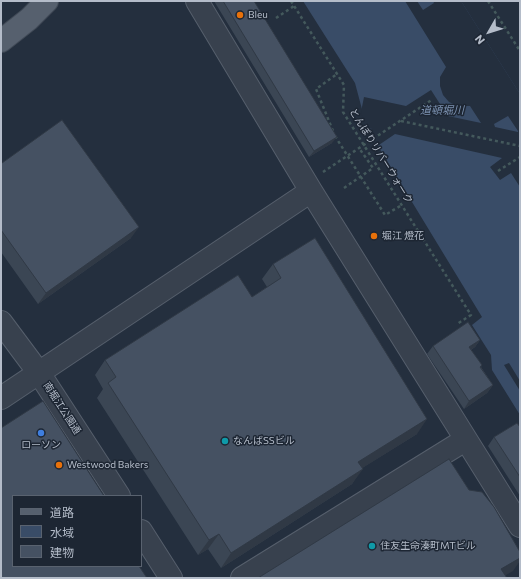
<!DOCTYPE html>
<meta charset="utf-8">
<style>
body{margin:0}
#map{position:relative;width:521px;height:579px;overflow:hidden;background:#242f3e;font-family:Commissioner,"Noto Sans JP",sans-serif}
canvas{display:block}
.frame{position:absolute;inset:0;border:2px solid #b4bcc9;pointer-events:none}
.legend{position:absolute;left:12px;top:495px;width:130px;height:72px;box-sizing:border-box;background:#1d2633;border:1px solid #59626f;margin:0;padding:5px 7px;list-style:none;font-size:12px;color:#b4bcc9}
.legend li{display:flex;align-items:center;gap:8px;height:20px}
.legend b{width:20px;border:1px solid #59626f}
.north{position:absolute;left:469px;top:12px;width:40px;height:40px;-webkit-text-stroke:3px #1d2633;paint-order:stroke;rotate:231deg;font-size:11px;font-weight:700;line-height:16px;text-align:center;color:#b4bcc9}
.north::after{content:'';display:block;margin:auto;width:14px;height:18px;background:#b4bcc9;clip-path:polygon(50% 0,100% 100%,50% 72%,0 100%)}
</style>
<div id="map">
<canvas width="521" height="579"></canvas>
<div class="frame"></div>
<ul class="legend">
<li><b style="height:5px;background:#56606e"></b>道路</li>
<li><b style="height:11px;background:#394c67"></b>水域</li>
<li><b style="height:11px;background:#455162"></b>建物</li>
</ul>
<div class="north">N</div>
</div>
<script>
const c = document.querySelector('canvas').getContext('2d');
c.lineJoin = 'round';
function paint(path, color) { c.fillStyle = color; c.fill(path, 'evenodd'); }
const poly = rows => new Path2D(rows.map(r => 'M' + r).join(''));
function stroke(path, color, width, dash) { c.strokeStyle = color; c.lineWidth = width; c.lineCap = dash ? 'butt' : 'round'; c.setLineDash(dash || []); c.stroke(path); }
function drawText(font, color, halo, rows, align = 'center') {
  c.font = font + ' Commissioner,"Noto Sans JP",sans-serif'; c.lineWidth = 3; c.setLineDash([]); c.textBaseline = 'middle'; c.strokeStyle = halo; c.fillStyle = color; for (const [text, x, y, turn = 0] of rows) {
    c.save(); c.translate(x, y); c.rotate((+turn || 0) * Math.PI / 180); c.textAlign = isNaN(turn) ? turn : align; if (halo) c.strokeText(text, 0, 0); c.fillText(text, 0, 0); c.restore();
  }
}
paint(poly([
 [303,1,461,1,520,94,520,415,492,370,491,355,472,325,482,317,367,128,355,83]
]), '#394c67');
paint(poly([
 [405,1,417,1,423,10,434,3,433,1,461,1,520,94,520,187,511,173,500,180,490,167,502,158,395,134,376,147,367,132,372,129,365,127,361,112,364,97,406,106,431,90,440,104,429,112,481,123,470,106,458,106,449,102,443,95,440,86,440,77,446,67],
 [508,116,518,131,518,132,495,127,494,124],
 [509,363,520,381,520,391,504,365]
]), '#242f3e');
const minor = poly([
 [197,1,311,191,520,526],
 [1,322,39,373,119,496],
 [1,398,311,191],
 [141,531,171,578],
 [242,578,465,440]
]);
const major = poly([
 [1,41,29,19,47,1]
]);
stroke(minor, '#565f6c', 24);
stroke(major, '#414a57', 24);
stroke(poly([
 [291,1,344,85,343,112,471,315,457,324],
 [488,1,520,51],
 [276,18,294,6],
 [401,121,520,146],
 [333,131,316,89,337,74],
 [335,136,385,215,402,205],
 [498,171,520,157]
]), '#44595c', 2.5, [3, 3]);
stroke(minor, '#38414e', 22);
stroke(major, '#56606e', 22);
stroke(poly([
 [323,172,433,99],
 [344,188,373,168,359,148]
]), '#44595c', 2.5, [3, 3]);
paint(poly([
 [214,1,254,1,332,143,309,157],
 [1,161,2,163,131,238,38,304,1,252],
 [273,264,417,434,362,468,352,484,221,568,208,549,198,555,97,398,103,389,95,375,105,360,252,297,267,287,262,279],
 [480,340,475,347,471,350,482,365,481,367,493,385,487,393,464,409,427,354,433,346],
 [520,427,520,496,488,446,494,437]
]), '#3b4654');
paint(poly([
 [337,137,332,143,309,157,314,151],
 [139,227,131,238,38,304,46,293],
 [480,340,475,347,464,354,469,347],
 [493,385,487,393,464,409,469,401],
 [427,419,417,434,348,477,358,462],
 [363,469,352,484,221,568,231,553],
 [219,534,208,549,198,555,209,540],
 [520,558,520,561,513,571,501,578,501,569]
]), '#303945');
const building = poly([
 [223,1,254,1,337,137,314,151,223,1],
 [62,120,139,227,46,293,1,230,1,161,2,163,62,120],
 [315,238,427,419,358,462,363,469,231,553,219,534,209,540,108,383,116,377,105,360,238,275,252,297,281,278,273,264,315,238],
 [468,322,480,340,469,347,482,365,480,367,493,385,469,401,433,346,468,322],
 [43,401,104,496,13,496,13,566,139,566,147,578,1,578,1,428,43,401],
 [517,423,520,427,520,477,494,437,517,423],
 [449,459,469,490,482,492,494,507,520,552,520,558,501,569,507,578,258,578,449,459]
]);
paint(building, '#455162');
stroke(building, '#303945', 1);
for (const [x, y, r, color] of [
 [240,15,4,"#e8710a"],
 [374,236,4,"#e8710a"],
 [41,433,4,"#3f7fe0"],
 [225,441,4,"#0f9aa8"],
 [59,465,4,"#e8710a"],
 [372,546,4,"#0f9aa8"]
]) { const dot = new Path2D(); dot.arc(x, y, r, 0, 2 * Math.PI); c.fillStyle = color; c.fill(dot); stroke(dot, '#1d2633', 1.5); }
drawText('10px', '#b4bcc9', '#1d2633', [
 ["Bleu",248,15],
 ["堀江 燈花",382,236],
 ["なんばSSビル",233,441],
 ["ローソン",41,445,"center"],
 ["Westwood Bakers",67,465],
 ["住友生命湊町MTビル",380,546]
], 'left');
drawText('10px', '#b4bcc9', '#1d2633', [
 ["とんぼりリバーウォーク",381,156,58],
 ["南堀江公園通",62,408,57]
]);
drawText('italic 11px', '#7c92b1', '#1d2633', [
 ["道頓堀川",442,110]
]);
</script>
